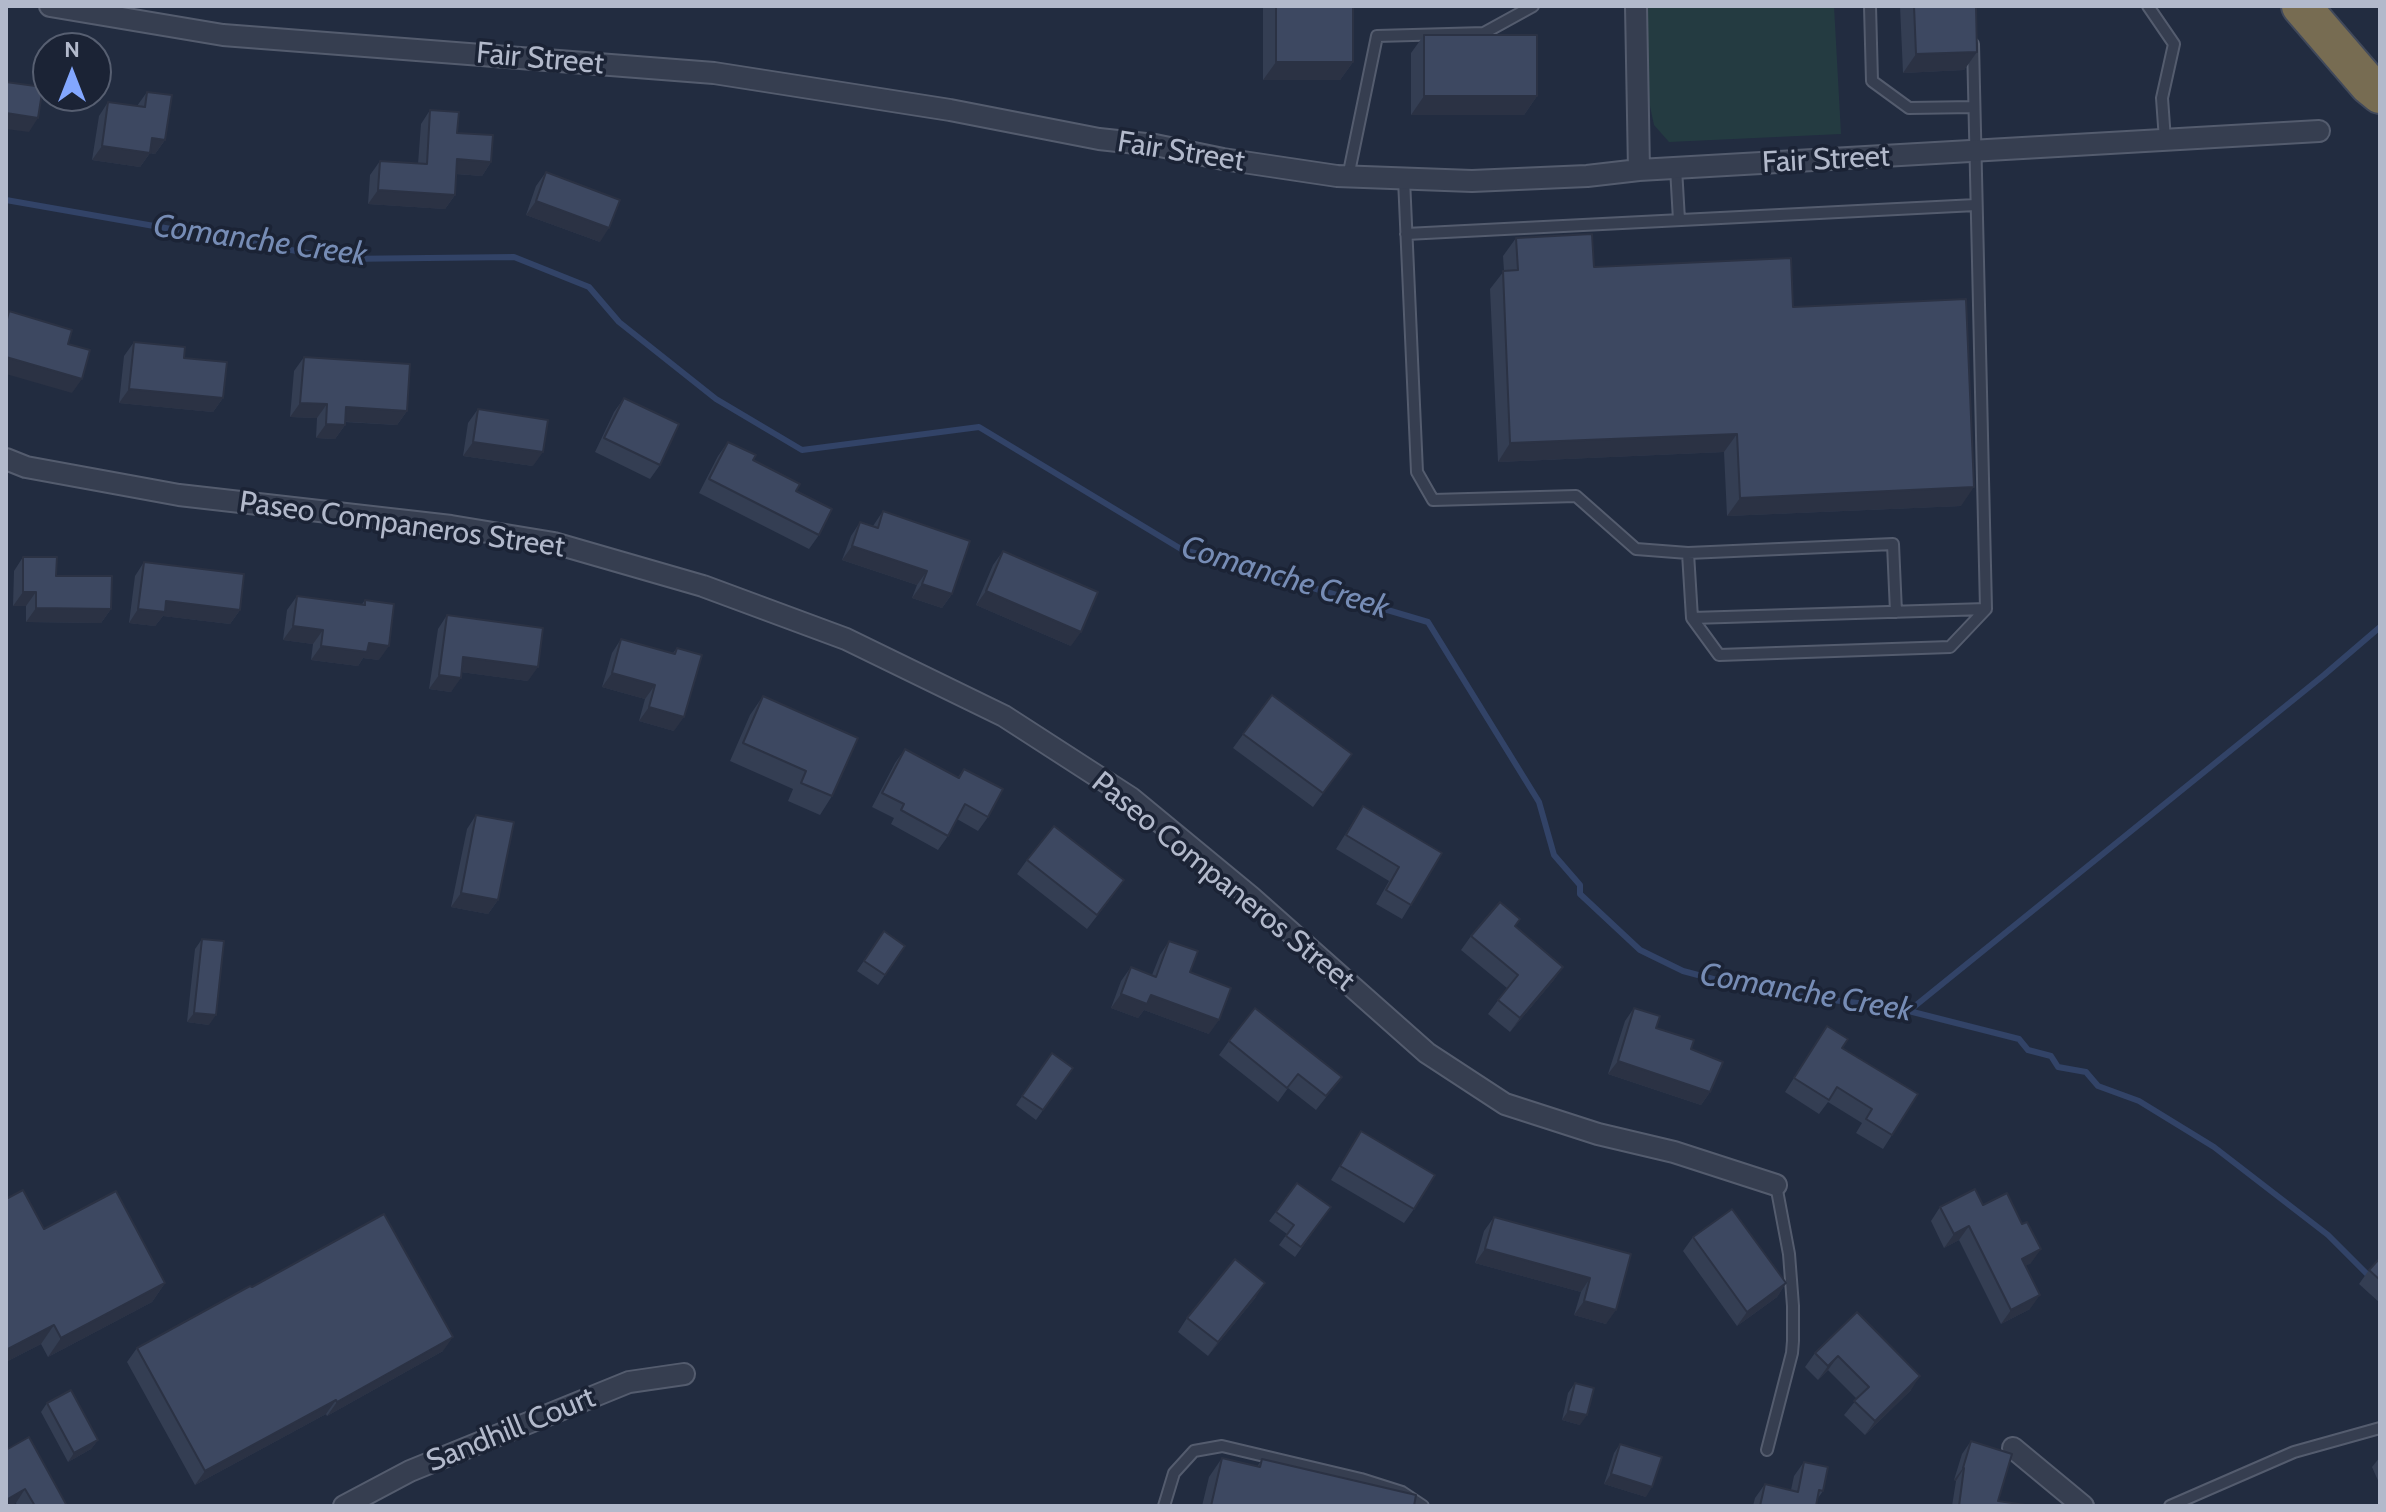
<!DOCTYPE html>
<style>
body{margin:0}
#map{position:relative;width:2386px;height:1512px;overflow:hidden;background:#222c40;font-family:Cabin,sans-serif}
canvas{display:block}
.frame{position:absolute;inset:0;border:8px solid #b2b9cb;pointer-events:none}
.north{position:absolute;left:32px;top:32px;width:80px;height:80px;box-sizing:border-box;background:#1b2335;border:2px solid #575f71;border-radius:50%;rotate:0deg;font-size:22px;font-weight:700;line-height:32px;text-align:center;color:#b2b9cb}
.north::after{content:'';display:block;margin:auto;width:28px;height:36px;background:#83a7ff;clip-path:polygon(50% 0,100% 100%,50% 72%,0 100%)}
</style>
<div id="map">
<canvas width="2386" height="1512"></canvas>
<div class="frame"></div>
<div class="north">N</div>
</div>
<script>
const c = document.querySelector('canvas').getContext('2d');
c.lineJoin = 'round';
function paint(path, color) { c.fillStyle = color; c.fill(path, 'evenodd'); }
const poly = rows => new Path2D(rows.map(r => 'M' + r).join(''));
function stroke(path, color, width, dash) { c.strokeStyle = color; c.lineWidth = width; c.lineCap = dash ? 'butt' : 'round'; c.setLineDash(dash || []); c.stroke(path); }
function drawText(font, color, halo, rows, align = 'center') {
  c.font = font + ' Cabin,sans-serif'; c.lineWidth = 7; c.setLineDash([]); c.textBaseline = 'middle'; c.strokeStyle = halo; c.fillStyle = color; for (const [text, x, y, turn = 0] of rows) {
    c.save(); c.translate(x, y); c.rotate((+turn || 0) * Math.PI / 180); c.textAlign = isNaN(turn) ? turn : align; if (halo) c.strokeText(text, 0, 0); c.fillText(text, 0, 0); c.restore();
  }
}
paint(poly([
 [1644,6,1834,6,1841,134,1669,142,1654,125,1648,97]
]), '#243b41');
stroke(poly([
 [6,200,342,259,514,257,589,287,619,322,716,399,802,450,979,427,1181,549,1428,622,1539,802,1554,855,1580,885,1580,894,1640,950,1683,971,1762,992,1893,1007,2019,1039,2028,1050,2051,1056,2058,1067,2086,1072,2098,1086,2139,1101,2214,1147,2328,1235,2380,1287],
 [1910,1010,2324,675,2380,627]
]), '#324367', 6);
const service = poly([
 [1870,6,1872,81,1909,108,1974,107],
 [2148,6,2174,44,2162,98,2165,140],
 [1676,168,1679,220],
 [1348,177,1377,36,1484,33,1533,6],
 [1404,179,1417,472,1433,500,1576,496,1636,549,1688,553,1692,618,1986,609,1973,44],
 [1406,234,1976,205],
 [1688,553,1893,544,1896,612],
 [1692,618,1719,655,1950,647,1986,609],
 [1767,1450,1792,1353,1793,1341,1793,1306,1789,1254,1776,1185],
 [1164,1506,1174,1473,1194,1451,1222,1446,1361,1479,1402,1492,1423,1506],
 [2170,1506,2294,1452,2380,1428]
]);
const minor = poly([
 [50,6,223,35,714,73,950,110,1099,139,1155,145,1223,159,1337,176,1472,181,1587,176,1639,170,2319,131],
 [1636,6,1639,170],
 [6,459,26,467,179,495,451,526,554,543,703,586,846,639,1004,716,1131,798,1251,897,1427,1053,1505,1104,1598,1134,1674,1152,1776,1185],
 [2013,1448,2083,1506],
 [344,1506,410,1471,629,1382,684,1374]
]);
const motorway = poly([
 [2301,6,2369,85,2380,94]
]);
stroke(service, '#545c6e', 14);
stroke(minor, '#545c6e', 24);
stroke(motorway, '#41495b', 42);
stroke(service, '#363e50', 10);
stroke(minor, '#363e50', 20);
stroke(motorway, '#776c52', 38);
paint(poly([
 [1263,6,1353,6,1353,62,1340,80,1263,80],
 [1900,6,1976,6,1977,52,1964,70,1903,73],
 [1424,35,1537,96,1524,115,1411,115,1411,53],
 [147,92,165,140,155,154,150,153,140,167,92,160,99,116,108,102,137,106],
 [430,110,491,162,482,176,456,174,455,195,445,209,368,204,370,175,380,161,418,164,421,124],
 [546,172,600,242,526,215,536,186],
 [1516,238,1594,267,1793,307,1961,506,1727,516,1724,452,1498,462,1490,289,1504,271,1503,256],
 [134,342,184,358,223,398,213,412,119,403,124,356],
 [304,357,407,411,397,425,345,422,345,425,335,439,316,438,317,418,290,417,294,371],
 [624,398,660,465,650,479,595,452,614,412],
 [478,409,533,466,463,456,468,423],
 [728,442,796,491,819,535,809,549,699,493,718,456],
 [883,511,952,594,942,608,912,598,917,585,842,560,851,536,860,522,873,526],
 [1003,551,1071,646,976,605,993,565],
 [23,557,111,609,101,623,26,622,26,606,13,606,14,571],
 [144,562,240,610,230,624,163,616,155,626,129,623,135,576],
 [297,596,362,604,365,600,379,660,363,658,358,666,311,660,313,644,283,640,287,610],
 [447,615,528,681,461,672,451,692,429,689,438,629],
 [621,639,673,653,677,648,674,731,639,721,645,699,602,687,612,653],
 [1272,695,1352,754,1313,807,1233,748],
 [763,696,832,796,820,815,788,801,793,789,730,761,750,715],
 [905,749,958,777,964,769,988,817,978,831,957,819,948,836,938,850,891,824,894,818,872,807,895,763],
 [1363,806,1442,853,1402,919,1376,904,1389,881,1336,849],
 [476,815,498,900,488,914,451,907,467,829],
 [1027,860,1114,894,1087,929,1017,874],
 [1520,919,1515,927,1563,967,1553,981,1510,1032,1488,1014,1507,988,1461,950,1471,936],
 [884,931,905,946,878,985,857,971],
 [202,939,209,1025,187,1022,195,949],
 [1169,941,1190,972,1209,1034,1144,1010,1138,1018,1111,1008,1121,981,1131,967,1152,975,1160,955],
 [1634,1008,1656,1028,1691,1049,1710,1092,1701,1105,1608,1074,1625,1021],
 [1827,1026,1842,1048,1892,1135,1883,1149,1856,1133,1862,1123,1828,1102,1819,1114,1785,1092],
 [1229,1041,1342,1077,1316,1110,1288,1088,1278,1102,1219,1055],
 [1052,1053,1073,1068,1036,1120,1016,1105],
 [1361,1131,1414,1209,1404,1223,1331,1180],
 [1297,1183,1331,1207,1295,1257,1279,1245,1287,1234,1269,1221],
 [6,1199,44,1229,165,1283,152,1302,48,1357,41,1344,6,1362],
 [1983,1205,2031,1263,2025,1266,2030,1309,2001,1324,1959,1240,1944,1248,1931,1221,1940,1207],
 [1494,1217,1631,1254,1606,1324,1574,1315,1581,1292,1475,1263,1484,1231],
 [1693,1237,1786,1283,1777,1297,1737,1326,1683,1251],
 [2380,1258,2380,1303,2359,1284,2369,1270],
 [252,1287,443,1351,327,1416,326,1414,195,1485,127,1362,137,1348],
 [1256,1297,1208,1356,1178,1332,1187,1318],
 [1857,1312,1911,1390,1865,1435,1844,1415,1857,1399,1828,1370,1818,1380,1805,1367,1815,1353],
 [1575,1383,1580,1425,1562,1420,1568,1393],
 [47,1403,98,1440,91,1449,68,1462,41,1412],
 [1971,1441,1998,1501,2033,1506,1952,1506,1956,1481,1954,1480,1962,1454],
 [1620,1444,1646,1497,1604,1484,1614,1453],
 [6,1450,67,1506,17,1506,16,1503],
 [2380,1457,2380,1485,2372,1467],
 [1222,1458,1257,1467,1262,1459,1414,1506,1202,1506,1209,1477],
 [1804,1462,1823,1491,1818,1498,1816,1506,1753,1506,1755,1498,1765,1484,1791,1490,1794,1476]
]), '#343e53');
paint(poly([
 [1977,52,1964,70,1903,73,1916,54],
 [1276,62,1353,62,1340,80,1263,80],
 [1424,96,1537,96,1524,115,1411,115],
 [6,113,38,118,29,132,6,129],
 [152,138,165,140,155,154,150,153,140,167,92,160,102,146],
 [457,159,491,162,482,176,447,173],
 [378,190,455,195,445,209,368,204],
 [536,201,609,228,600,242,526,215],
 [6,357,82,379,72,393,6,374],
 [129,389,223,398,213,412,119,403],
 [300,403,327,404,317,418,290,417],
 [346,407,407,411,397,425,336,421],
 [326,424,345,425,335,439,316,438],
 [1737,434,1724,452,1498,462,1510,443],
 [473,442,543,452,533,466,463,456],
 [1974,487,1961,506,1727,516,1740,498],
 [852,546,927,571,917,585,842,560],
 [922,584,952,594,942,608,912,598],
 [986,591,1081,632,1071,646,976,605],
 [23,592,36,592,26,606,13,606],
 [166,601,240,610,230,624,163,616,155,626,129,623,138,609],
 [36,608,111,609,101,623,26,622],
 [293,626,323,630,313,644,283,640],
 [369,643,389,646,379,660,363,658,358,666,311,660,321,646],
 [463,657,538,667,528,681,453,671],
 [612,673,655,685,645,699,602,687],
 [439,675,461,678,451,692,429,689],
 [649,707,684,717,674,731,639,721],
 [461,893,498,900,488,914,451,907],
 [1563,967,1553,981,1510,1032,1520,1018],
 [1121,994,1151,995,1219,1020,1209,1034,1144,1010,1138,1018,1111,1008],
 [194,1013,216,1015,209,1025,187,1022],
 [1618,1061,1710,1092,1701,1105,1608,1074],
 [1969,1226,1959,1240,1944,1248,1954,1234],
 [1485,1249,1590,1278,1581,1292,1475,1263],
 [2041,1249,2031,1263,2012,1273,2022,1259],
 [165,1283,152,1302,48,1357,61,1338],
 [1265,1283,1256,1297,1208,1356,1218,1342],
 [1786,1283,1777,1297,1737,1326,1747,1312],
 [2040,1295,2030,1309,2001,1324,2011,1310],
 [1584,1301,1616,1310,1606,1324,1574,1315],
 [54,1325,41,1344,6,1362,6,1350],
 [453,1337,443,1351,327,1416,337,1402],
 [1838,1356,1828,1370,1818,1380,1828,1366],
 [1920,1376,1911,1390,1865,1435,1875,1421],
 [336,1400,326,1414,195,1485,205,1471],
 [1568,1411,1587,1415,1580,1425,1562,1420],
 [98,1440,91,1449,68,1462,74,1453],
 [1963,1468,1964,1468,1956,1481,1954,1480],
 [1611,1474,1652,1487,1646,1497,1604,1484],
 [25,1489,16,1503,10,1506,6,1506,6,1500]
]), '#2b3244');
const building = poly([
 [1276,6,1353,6,1353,62,1276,62,1276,6],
 [1914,6,1976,6,1977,52,1916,54,1914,6],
 [1424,35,1537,35,1537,96,1424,96,1424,35],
 [6,82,43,87,38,118,6,113,6,82],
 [147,92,172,95,165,140,152,138,150,153,102,146,108,102,145,107,147,92],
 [430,110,459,112,457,133,493,135,491,162,457,159,455,195,378,190,380,161,427,164,430,110],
 [546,172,620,200,609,228,536,201,546,172],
 [1592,234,1594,267,1791,258,1793,307,1966,299,1974,487,1740,498,1737,434,1510,443,1503,271,1518,270,1516,238,1592,234],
 [9,311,72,330,68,344,90,350,82,379,6,357,6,323,9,311],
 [134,342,185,347,184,358,227,362,223,398,129,389,134,342],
 [304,357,410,364,407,411,346,407,345,425,326,424,327,404,300,403,304,357],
 [624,398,679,424,660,465,604,438,624,398],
 [478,409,548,420,543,452,473,442,478,409],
 [728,442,756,455,753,460,800,484,796,491,832,509,819,535,709,479,728,442],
 [883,511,970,541,952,594,922,584,927,571,852,546,860,522,878,528,883,511],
 [1003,551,1098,592,1081,632,986,591,1003,551],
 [23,557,57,557,56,576,112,576,111,609,36,608,36,592,23,592,23,557],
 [144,562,244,574,240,610,166,601,165,612,138,609,144,562],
 [297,596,365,605,365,600,394,604,389,646,369,643,367,652,321,646,323,630,293,626,297,596],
 [447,615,543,628,538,667,463,657,461,678,439,675,447,615],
 [621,639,675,654,677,648,702,655,684,717,649,707,655,685,612,673,621,639],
 [1272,695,1352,754,1323,793,1243,734,1272,695],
 [763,696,858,738,832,796,801,783,806,771,743,743,763,696],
 [905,749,959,778,964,769,1003,789,988,817,965,804,948,836,901,810,904,804,882,793,905,749],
 [1363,806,1442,853,1411,905,1386,890,1399,867,1346,835,1363,806],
 [476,815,514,822,498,900,461,893,476,815],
 [1054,826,1124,880,1097,915,1027,860,1054,826],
 [1500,902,1520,919,1515,926,1563,967,1520,1018,1498,1000,1518,975,1471,936,1500,902],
 [884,931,905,946,885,975,864,961,884,931],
 [202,939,224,941,216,1015,194,1013,202,939],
 [1169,941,1198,951,1190,972,1231,988,1219,1020,1151,995,1147,1004,1121,994,1131,967,1156,977,1169,941],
 [1255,1008,1342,1077,1326,1096,1298,1074,1287,1088,1229,1041,1255,1008],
 [1634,1008,1660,1016,1656,1028,1694,1040,1691,1049,1723,1062,1710,1092,1618,1061,1634,1008],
 [1827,1026,1848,1039,1842,1048,1918,1094,1892,1135,1866,1119,1872,1109,1837,1087,1829,1100,1794,1078,1827,1026],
 [1052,1053,1073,1068,1043,1110,1022,1096,1052,1053],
 [1361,1131,1435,1175,1414,1209,1340,1166,1361,1131],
 [1297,1183,1331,1207,1301,1247,1286,1236,1294,1225,1276,1212,1297,1183],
 [1975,1189,1983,1205,2007,1193,2022,1224,2027,1222,2041,1249,2022,1259,2040,1295,2011,1310,1969,1226,1954,1234,1940,1207,1975,1189],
 [23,1190,44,1229,116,1191,165,1283,61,1338,54,1325,6,1350,6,1199,23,1190],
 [1732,1209,1786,1283,1747,1312,1693,1237,1732,1209],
 [384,1214,453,1337,337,1402,336,1400,205,1471,137,1348,250,1286,252,1287,384,1214],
 [1494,1217,1631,1254,1616,1310,1584,1301,1590,1278,1485,1249,1494,1217],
 [2380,1258,2380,1280,2369,1270,2380,1258],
 [1235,1259,1265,1283,1218,1342,1187,1318,1235,1259],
 [1857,1312,1920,1376,1875,1421,1854,1401,1869,1387,1838,1356,1828,1366,1815,1353,1857,1312],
 [1575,1383,1594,1388,1587,1415,1568,1411,1575,1383],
 [71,1390,98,1440,74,1453,47,1403,71,1390],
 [29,1437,67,1506,35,1506,25,1489,6,1500,6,1450,29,1437],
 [1971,1441,2012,1454,1998,1501,2033,1506,1959,1506,1964,1468,1963,1468,1971,1441],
 [1620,1444,1662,1457,1652,1487,1611,1474,1620,1444],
 [1222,1458,1260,1467,1262,1459,1416,1495,1414,1506,1211,1506,1222,1458],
 [1804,1462,1828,1467,1823,1491,1819,1490,1816,1506,1760,1506,1765,1484,1798,1492,1804,1462]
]);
paint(building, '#3d4861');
stroke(building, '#2b3244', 2);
drawText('30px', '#b2b9cb', '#1b2335', [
 ["Fair Street",540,59,5],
 ["Fair Street",1181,152,9],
 ["Fair Street",1826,160,-3],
 ["Paseo Companeros Street",402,525,8],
 ["Paseo Companeros Street",1223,882,39],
 ["Sandhill Court",511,1430,-22]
]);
drawText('italic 32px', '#768cb5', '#1b2335', [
 ["Comanche Creek",260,241,8],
 ["Comanche Creek",1285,578,17],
 ["Comanche Creek",1806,993,10]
]);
</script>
